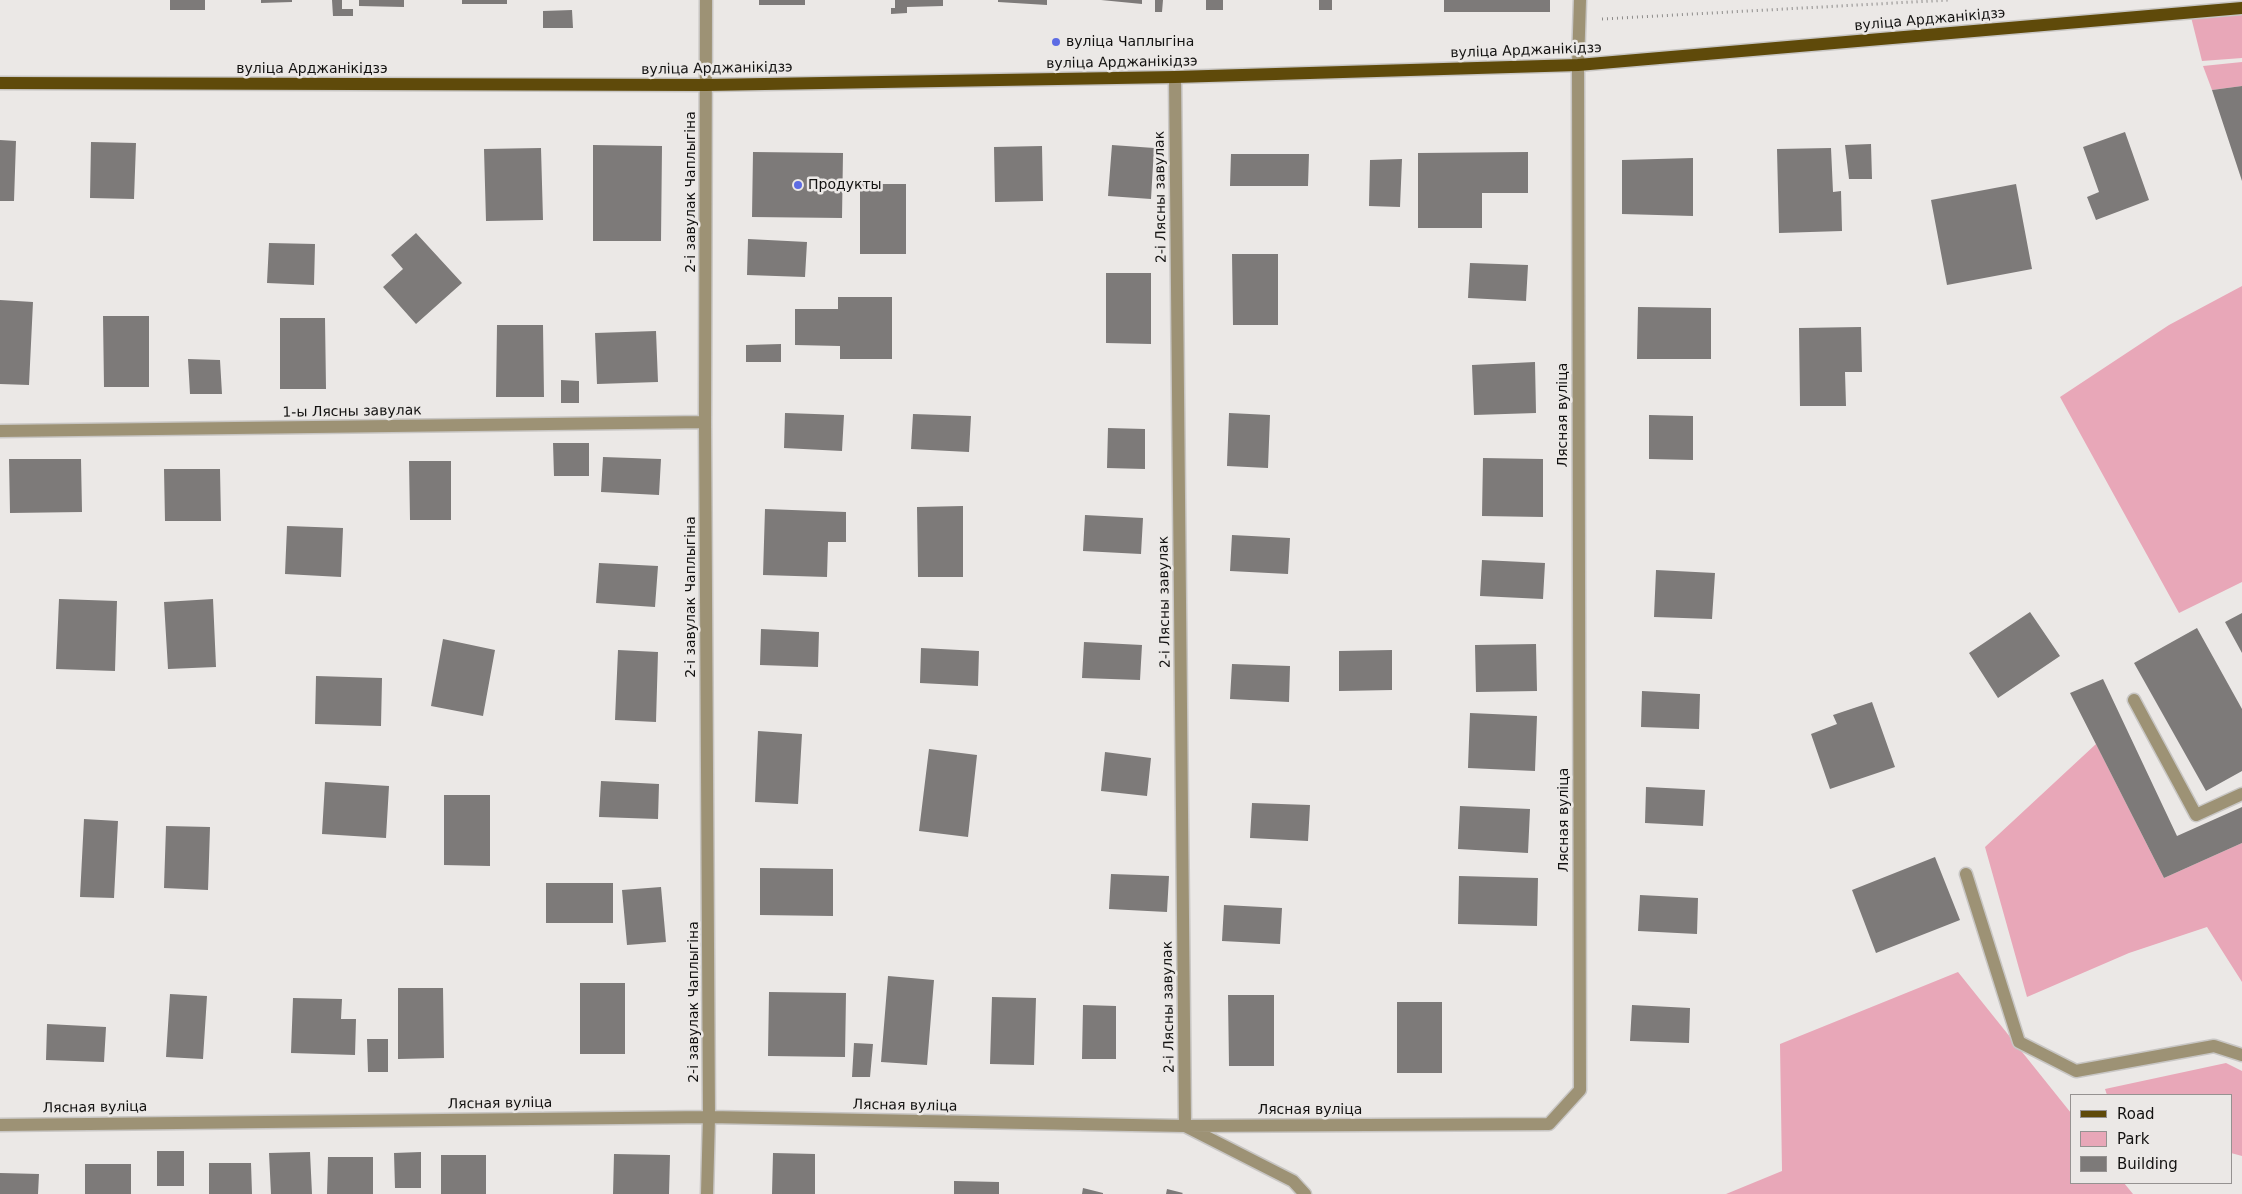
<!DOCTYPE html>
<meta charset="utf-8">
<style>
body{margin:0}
#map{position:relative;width:2242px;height:1194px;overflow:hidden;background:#ebe8e6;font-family:"DejaVu Sans",sans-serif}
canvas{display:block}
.legend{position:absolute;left:2070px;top:1094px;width:162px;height:90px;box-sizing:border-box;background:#ebe8e6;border:1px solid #959291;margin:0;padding:6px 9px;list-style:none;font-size:15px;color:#131211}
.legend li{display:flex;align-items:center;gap:10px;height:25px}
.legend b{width:25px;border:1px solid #959291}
</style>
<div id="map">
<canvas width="2242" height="1194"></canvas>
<ul class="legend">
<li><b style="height:6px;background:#5f4a0a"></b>Road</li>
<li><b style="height:14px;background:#e8a7b8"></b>Park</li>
<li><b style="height:14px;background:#7d7a79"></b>Building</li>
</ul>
</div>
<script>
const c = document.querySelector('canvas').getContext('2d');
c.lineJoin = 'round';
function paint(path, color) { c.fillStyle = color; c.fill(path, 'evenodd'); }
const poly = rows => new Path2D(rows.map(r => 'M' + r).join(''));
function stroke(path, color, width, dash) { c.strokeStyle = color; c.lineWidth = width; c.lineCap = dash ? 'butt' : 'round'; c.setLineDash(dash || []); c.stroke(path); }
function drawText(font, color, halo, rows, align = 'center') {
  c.font = font + ' "DejaVu Sans",sans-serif'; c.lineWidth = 5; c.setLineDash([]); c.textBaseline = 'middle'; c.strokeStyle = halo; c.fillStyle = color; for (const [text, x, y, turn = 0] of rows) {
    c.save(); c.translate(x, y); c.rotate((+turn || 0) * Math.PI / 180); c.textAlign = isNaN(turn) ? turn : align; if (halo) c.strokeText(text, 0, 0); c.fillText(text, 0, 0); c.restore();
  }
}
paint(poly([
 [2242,8,2242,58,2202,61,2190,13],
 [2242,62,2242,86,2212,90,2203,66],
 [2242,286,2242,582,2179,613,2060,397,2169,325],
 [2096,744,2164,878,2242,843,2242,982,2207,927,2129,953,2027,997,1985,847],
 [1958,972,2071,1113,2071,1183,2124,1183,2133,1194,1726,1194,1782,1171,1780,1044],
 [2226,1063,2242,1071,2242,1156,2231,1153,2231,1095,2107,1095,2105,1089]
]), '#e8a7b8');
paint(poly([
 [170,0,205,0,205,10,170,10],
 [261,0,292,0,292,2,261,3],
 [332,0,342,0,342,9,353,9,353,16,333,16],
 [359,0,404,0,404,7,359,6],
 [462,0,507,0,507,4,462,4],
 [759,0,805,0,805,5,759,5],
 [895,0,943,0,943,6,907,7,907,13,891,14,891,8,895,8],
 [998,0,1047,0,1047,5,998,2],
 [1101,0,1142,0,1142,4],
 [1155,0,1163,0,1162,12,1155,12],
 [1206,0,1223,0,1223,10,1206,10],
 [1319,0,1332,0,1332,10,1319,10],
 [1444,0,1550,0,1550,12,1444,12],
 [572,10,573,28,543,28,543,11],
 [2242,86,2242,181,2212,90],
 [2125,132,2149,200,2096,220,2087,197,2099,192,2083,147],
 [0,140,16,141,14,201,0,201],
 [91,142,136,143,134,199,90,198],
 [1871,144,1872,179,1849,179,1845,145],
 [593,145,662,146,661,241,593,241],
 [1112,145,1154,148,1151,199,1108,196],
 [1042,146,1043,201,995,202,994,147],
 [541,148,543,220,486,221,484,149],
 [1831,148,1833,192,1841,191,1842,231,1779,233,1777,149],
 [753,152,843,153,842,218,752,217],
 [1528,152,1528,193,1482,193,1482,228,1418,228,1418,153],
 [1231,154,1309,154,1308,186,1230,186],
 [1693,158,1693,216,1622,214,1622,160],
 [1402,159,1400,207,1369,206,1370,160],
 [860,184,906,184,906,254,860,254],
 [2016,184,2032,269,1947,285,1931,200],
 [416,233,462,283,416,324,383,287,403,269,391,255],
 [748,239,807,242,805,277,747,275],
 [269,243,315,244,314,285,267,283],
 [1232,254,1278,254,1278,325,1233,325],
 [1470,263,1528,265,1526,301,1468,298],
 [1106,273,1151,273,1151,344,1106,343],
 [838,297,892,297,892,359,840,359,840,346,795,345,795,309,838,309],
 [0,300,33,302,29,385,0,384],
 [1638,307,1711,308,1711,359,1637,359],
 [103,316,149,316,149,387,104,387],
 [280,318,325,318,326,389,280,389],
 [497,325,543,325,544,397,496,397],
 [1861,327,1862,372,1845,372,1846,406,1800,406,1799,328],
 [656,331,658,382,597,384,595,333],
 [781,344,781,362,746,362,746,345],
 [188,359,220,360,222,394,190,394],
 [1535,362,1536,413,1474,415,1472,365],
 [561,380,579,381,579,403,561,403],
 [785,413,844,415,842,451,784,448],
 [1229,413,1270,415,1268,468,1227,466],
 [913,414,971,416,969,452,911,449],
 [1649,415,1693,416,1693,460,1649,459],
 [1108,428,1145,429,1145,469,1107,468],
 [553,443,589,443,589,476,554,476],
 [603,457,661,459,659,495,601,492],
 [1483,458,1543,459,1543,517,1482,516],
 [9,459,81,459,82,512,10,513],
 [409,461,451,461,451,520,410,520],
 [164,469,220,469,221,521,165,521],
 [963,506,963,577,918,577,917,507],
 [765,509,846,512,846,542,828,542,827,577,763,575],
 [1085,515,1143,518,1141,554,1083,551],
 [287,526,343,528,341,577,285,574],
 [1232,535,1290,538,1288,574,1230,571],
 [1482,560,1545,563,1543,599,1480,596],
 [599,563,658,566,655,607,596,603],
 [1656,570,1715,573,1712,619,1654,617],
 [59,599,117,601,115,671,56,669],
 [213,599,216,667,168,669,164,602],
 [2030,612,2060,656,1998,698,1969,653],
 [2242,613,2242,653,2225,622],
 [2197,628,2242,709,2242,771,2206,791,2134,663],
 [761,629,819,632,818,667,760,665],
 [443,639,495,650,483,716,431,706],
 [1084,642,1142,645,1140,680,1082,678],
 [1536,644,1537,691,1476,692,1475,645],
 [921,648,979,651,978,686,920,683],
 [618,650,658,652,656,722,615,720],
 [1392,650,1392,690,1339,691,1339,651],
 [1232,664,1290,666,1289,702,1230,699],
 [316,676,382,678,381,726,315,724],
 [2103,679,2177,836,2242,807,2242,843,2164,878,2070,693],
 [1642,691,1700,694,1699,729,1641,727],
 [1872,702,1895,767,1830,789,1811,734,1837,724,1833,715],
 [1470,713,1537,716,1535,771,1468,768],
 [758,731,802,734,798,804,755,802],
 [929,749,977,755,968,837,919,831],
 [1105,752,1151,758,1147,796,1101,791],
 [601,781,659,784,658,819,599,817],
 [325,782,389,786,386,838,322,834],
 [1646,787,1705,790,1703,826,1645,823],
 [444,795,490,795,490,866,444,865],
 [1252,803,1310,805,1308,841,1250,838],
 [1460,806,1530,809,1528,853,1458,849],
 [84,819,118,821,114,898,80,897],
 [166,826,210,827,208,890,164,888],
 [1935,857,1960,920,1876,953,1852,890],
 [760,868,833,869,833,916,760,915],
 [1111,874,1169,876,1167,912,1109,909],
 [1459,876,1538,878,1537,926,1458,924],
 [546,883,613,883,613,923,546,923],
 [661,887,666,942,627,945,622,890],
 [1640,895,1698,898,1697,934,1638,931],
 [1224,905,1282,908,1280,944,1222,941],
 [888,976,934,980,927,1065,881,1062],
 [580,983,625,983,625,1054,580,1054],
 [398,988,443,988,444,1058,398,1059],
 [769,992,846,993,845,1057,768,1056],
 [170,994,207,996,203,1059,166,1057],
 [1228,995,1274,995,1274,1066,1229,1066],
 [992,997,1036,998,1034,1065,990,1064],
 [293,998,342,999,341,1019,356,1019,355,1055,291,1053],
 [1397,1002,1442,1002,1442,1073,1397,1073],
 [1083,1005,1116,1006,1116,1059,1082,1059],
 [1632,1005,1690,1008,1689,1043,1630,1041],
 [47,1024,106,1027,104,1062,46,1060],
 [367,1039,388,1039,388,1072,368,1072],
 [854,1043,873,1044,870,1077,852,1077],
 [157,1151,184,1151,184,1186,157,1186],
 [310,1152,312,1194,271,1194,269,1153],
 [421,1152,421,1188,395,1188,394,1153],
 [773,1153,815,1154,815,1194,772,1194],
 [614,1154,670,1155,669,1194,613,1194],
 [441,1155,486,1155,486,1194,441,1194],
 [328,1157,373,1157,373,1194,327,1194],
 [209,1163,251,1163,252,1194,209,1194],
 [85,1164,131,1164,131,1194,85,1194],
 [0,1173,39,1174,38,1194,0,1194],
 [954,1181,999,1182,999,1194,954,1194],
 [1083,1188,1103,1193,1103,1194,1082,1194],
 [1167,1189,1183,1193,1182,1194,1166,1194]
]), '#7d7a79');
const minor = poly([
 [706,0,705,422,709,1117,707,1194],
 [1175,77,1185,1126,1293,1181,1305,1194],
 [0,431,705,422],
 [2134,700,2196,815,2242,794],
 [1966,874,2019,1042,2076,1071,2214,1046,2242,1055],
 [0,1125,709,1117,1185,1126,1549,1124,1580,1090,1578,65,1580,0]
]);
const major = poly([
 [0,83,706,85,1175,77,1578,65,2242,8]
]);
stroke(minor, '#c8c6c4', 15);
stroke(major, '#c8c6c4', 15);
stroke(poly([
 [1602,19,1949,0]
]), '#8d8b8a', 3, [1, 4]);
stroke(minor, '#9d9275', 12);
stroke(major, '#5f4a0a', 12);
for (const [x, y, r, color] of [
 [1056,42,5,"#5d6ce4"],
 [798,185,5,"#5d6ce4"]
]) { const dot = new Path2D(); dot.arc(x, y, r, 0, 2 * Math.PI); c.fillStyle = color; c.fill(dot); stroke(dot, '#ebe8e6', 2); }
drawText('14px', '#131211', '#ebe8e6', [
 ["вуліца Арджанікідзэ",1930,20,-5],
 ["вуліца Арджанікідзэ",1526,51,-2],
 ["вуліца Арджанікідзэ",1122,63,-1],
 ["вуліца Арджанікідзэ",312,69],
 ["вуліца Арджанікідзэ",717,69,-1],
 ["2-і завулак Чаплыгіна",691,192,-90],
 ["2-і Лясны завулак",1161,197,-91],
 ["1-ы Лясны завулак",352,412,-1],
 ["Лясная вуліца",1563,415,-90],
 ["2-і завулак Чаплыгіна",691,597,-90],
 ["2-і Лясны завулак",1165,602,-91],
 ["Лясная вуліца",1564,820,-90],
 ["2-і завулак Чаплыгіна",694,1002,-90],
 ["2-і Лясны завулак",1169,1007,-91],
 ["Лясная вуліца",500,1104,-1],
 ["Лясная вуліца",905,1106,1],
 ["Лясная вуліца",95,1108,-1],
 ["Лясная вуліца",1310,1110]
]);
drawText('14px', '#131211', '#ebe8e6', [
 ["вуліца Чаплыгіна",1066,42],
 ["Продукты",808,185]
], 'left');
</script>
